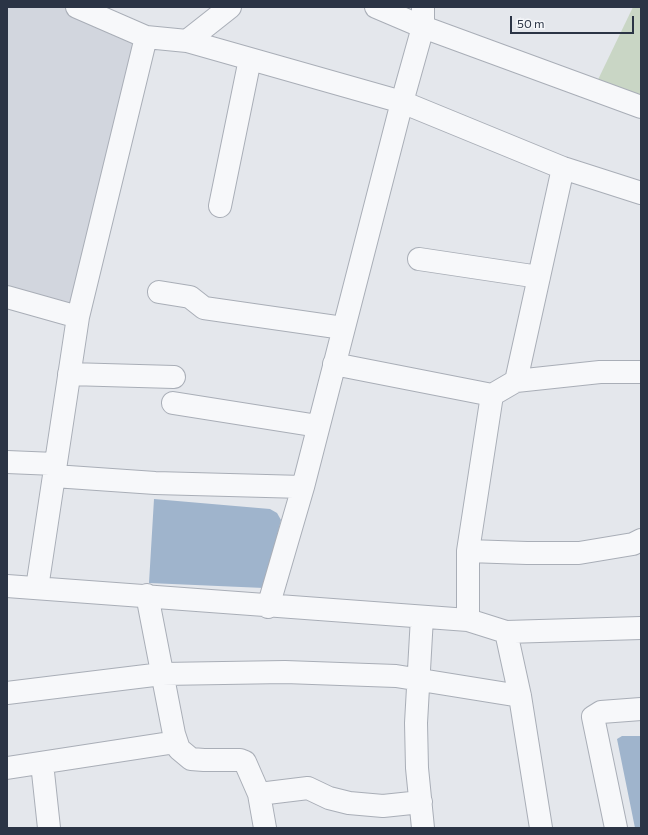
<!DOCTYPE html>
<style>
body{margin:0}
#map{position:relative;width:648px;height:835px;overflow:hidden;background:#e4e7ec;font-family:Commissioner,sans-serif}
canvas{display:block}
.frame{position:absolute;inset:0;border:8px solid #2b3445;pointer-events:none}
.scale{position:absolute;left:510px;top:16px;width:124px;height:18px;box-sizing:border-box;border:2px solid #2b3445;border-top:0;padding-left:5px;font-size:12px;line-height:14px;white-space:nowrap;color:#2b3445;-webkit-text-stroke:3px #f4f6f9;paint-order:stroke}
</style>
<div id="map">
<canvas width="648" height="835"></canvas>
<div class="frame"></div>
<div class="scale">50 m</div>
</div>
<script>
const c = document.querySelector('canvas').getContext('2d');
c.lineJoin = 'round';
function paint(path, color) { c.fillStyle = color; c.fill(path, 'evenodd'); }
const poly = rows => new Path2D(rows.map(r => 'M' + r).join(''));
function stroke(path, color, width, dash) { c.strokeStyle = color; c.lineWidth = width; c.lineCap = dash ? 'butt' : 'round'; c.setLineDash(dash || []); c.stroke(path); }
paint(poly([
 [7,7,77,7,146,37,78,317,7,297]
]), '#d2d6de');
paint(poly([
 [633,7,641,7,641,107,593,90]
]), '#c9d6c5');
paint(poly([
 [154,499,270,509,277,513,281,520,264,588,149,583],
 [622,736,641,736,641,828,635,828,617,739]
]), '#9fb4cc');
const minor = poly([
 [77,7,146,37,187,41,402,102,563,168,641,193],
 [376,7,423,27,641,107],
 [187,41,230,7],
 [220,206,250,59],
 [419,259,539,277],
 [159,292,190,297,204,308,343,328],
 [7,297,78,317],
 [334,364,492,395],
 [69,374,174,377],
 [516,381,600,372,641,372],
 [173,403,318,426],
 [7,462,55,464],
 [54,476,155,483,303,487],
 [468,551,527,553,579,553,633,544,641,540],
 [7,586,468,620,506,632,641,628],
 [37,588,78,317,146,37],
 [147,595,174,734,179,749,191,759,204,760,240,760,245,762,259,794,265,828],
 [268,607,303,487,402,102,423,27,423,7],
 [422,617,416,723,417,768,423,828],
 [468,620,468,551,492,395,516,381,563,168],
 [506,632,520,696,541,828],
 [7,693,162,674,285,672,396,676,520,696],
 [42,763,49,828],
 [7,768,176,742],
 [259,794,308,788,329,798,349,803,383,806,421,802],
 [616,828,593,717,601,712,641,709]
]);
stroke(minor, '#a9aeb7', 24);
stroke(minor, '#f7f8fa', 22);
</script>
